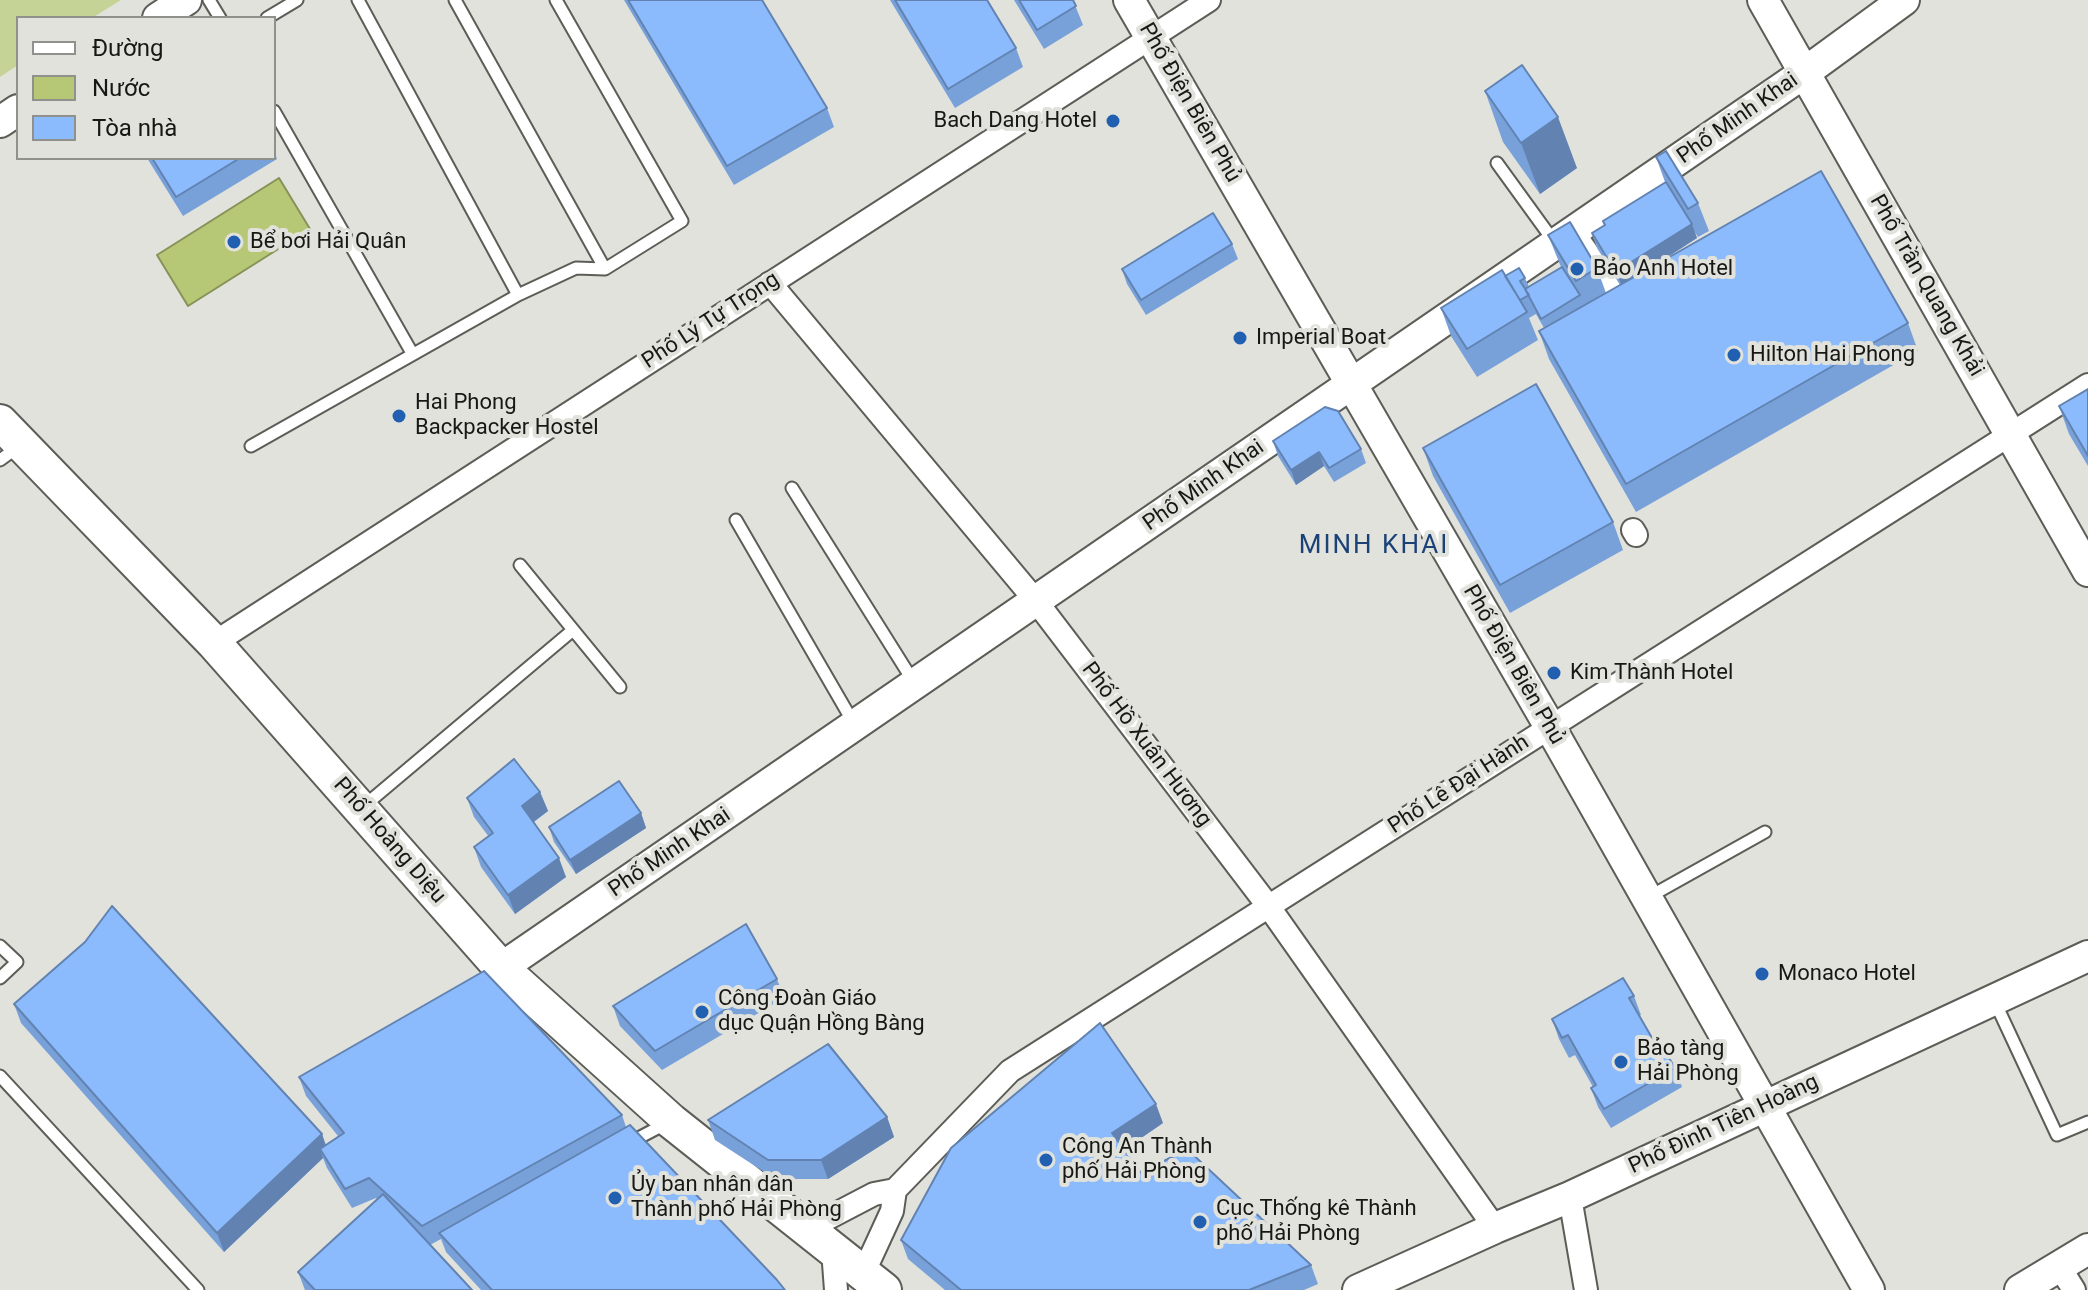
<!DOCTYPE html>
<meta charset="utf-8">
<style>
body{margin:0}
#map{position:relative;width:2088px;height:1290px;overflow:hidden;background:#e1e2dc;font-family:Roboto,sans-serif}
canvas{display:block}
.legend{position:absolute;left:16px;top:16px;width:260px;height:144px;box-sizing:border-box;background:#e1e2dc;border:2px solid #90918c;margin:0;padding:10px 14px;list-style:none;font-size:24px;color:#171815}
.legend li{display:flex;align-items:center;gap:16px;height:40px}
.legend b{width:40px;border:2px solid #90918c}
</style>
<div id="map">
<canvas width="2088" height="1290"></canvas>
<ul class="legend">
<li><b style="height:10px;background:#fff"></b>Đường</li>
<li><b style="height:22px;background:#b6c775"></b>Nước</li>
<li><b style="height:22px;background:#8cbbfd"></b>Tòa nhà</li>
</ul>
</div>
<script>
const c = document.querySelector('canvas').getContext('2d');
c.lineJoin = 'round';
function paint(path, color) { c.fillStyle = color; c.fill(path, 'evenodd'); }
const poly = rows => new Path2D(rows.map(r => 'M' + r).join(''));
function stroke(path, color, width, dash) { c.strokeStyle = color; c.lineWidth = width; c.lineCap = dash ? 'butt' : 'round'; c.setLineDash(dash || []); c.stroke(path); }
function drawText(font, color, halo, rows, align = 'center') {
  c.font = font + ' Roboto,sans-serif'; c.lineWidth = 8; c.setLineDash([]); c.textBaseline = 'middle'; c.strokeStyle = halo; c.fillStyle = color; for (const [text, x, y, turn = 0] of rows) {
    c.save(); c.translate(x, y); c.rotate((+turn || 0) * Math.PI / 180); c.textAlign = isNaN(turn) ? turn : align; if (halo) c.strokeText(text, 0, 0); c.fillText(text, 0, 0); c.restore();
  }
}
paint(poly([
 [0,0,121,0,92,18,18,18,18,65,0,77]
]), '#c6d396');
const water = poly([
 [279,178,310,229,188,306,157,255,279,178]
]);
paint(water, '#b6c775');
stroke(water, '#869258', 2);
const lane = poly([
 [209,0,220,18],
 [358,0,518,295,576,268,605,269],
 [455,0,605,269,682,221,556,0],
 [267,18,297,0],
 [274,111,412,353],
 [1497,163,1555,243],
 [251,446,518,295],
 [0,460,19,446],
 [792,488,915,684],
 [736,520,853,722],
 [520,565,620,687],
 [364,806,573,630],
 [1647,898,1765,832],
 [0,946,17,962,0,978],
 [1995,1002,2057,1135,2088,1122],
 [0,1076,198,1290],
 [629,1143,667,1123]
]);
const street = poly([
 [1573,232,1622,302],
 [770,283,1036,601,1269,907,1495,1228],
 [1633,530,1636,535],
 [214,643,1209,0],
 [1570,1197,1586,1290],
 [807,1229,874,1194,895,1190,1010,1071,2088,385],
 [833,1250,836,1290],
 [2059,1266,2074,1290],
 [863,1274,892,1211,895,1190]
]);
const secondary = poly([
 [1129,0,1550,727,1869,1290],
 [1763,0,2088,571],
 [158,18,186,0],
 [0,122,18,110],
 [501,968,1804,73,1904,0],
 [1358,1290,1495,1228,1570,1197,2088,956],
 [2020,1290,2088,1249]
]);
const primary = poly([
 [0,422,214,643,501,968,671,1121,884,1290]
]);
stroke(lane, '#5c5d57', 15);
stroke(street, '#5c5d57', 26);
stroke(secondary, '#5c5d57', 34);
stroke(primary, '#5c5d57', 38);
stroke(lane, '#fff', 11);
stroke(street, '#fff', 22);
stroke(secondary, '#fff', 30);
stroke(primary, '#fff', 34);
paint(poly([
 [624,0,762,0,827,108,834,127,734,185],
 [890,0,987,0,1016,48,1023,67,955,108],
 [1014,0,1073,0,1083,25,1044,49],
 [1485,91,1577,168,1540,194,1503,142],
 [274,151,277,159,183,216,147,158,274,158],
 [1656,157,1698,203,1709,231,1698,237,1694,231,1697,238,1649,269,1908,323,1918,351,1636,512,1549,359,1539,331,1544,328,1536,314,1529,318,1538,340,1477,377,1451,336,1441,308,1505,276,1525,278,1529,287,1561,267,1548,235,1597,268,1606,293,1620,285,1597,248,1592,233,1604,225,1603,221,1665,182],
 [1232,244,1238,259,1146,315,1127,284,1122,269],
 [2088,389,2088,466,2069,434,2059,406],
 [1273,441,1361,449,1366,463,1334,482,1324,466,1296,485,1278,456],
 [1423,448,1613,522,1623,550,1510,613,1433,476],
 [540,792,548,811,534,822,566,877,515,914,481,867,474,847,489,837,474,817,467,798],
 [641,813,646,828,576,874,554,842,549,827],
 [777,979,784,998,662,1070,620,1026,613,1006],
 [1634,996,1641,1015,1639,1016,1659,1050,1675,1068,1682,1087,1611,1128,1598,1107,1591,1088,1593,1087,1575,1055,1569,1058,1559,1039,1552,1019],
 [14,1004,322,1134,325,1145,338,1136,306,1096,299,1077,622,1115,626,1127,785,1290,481,1290,446,1252,441,1239,430,1245,472,1290,305,1290,298,1272,377,1199,376,1198,352,1208,327,1168,323,1158,224,1252,21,1023],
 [887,1117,894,1137,828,1179,775,1179,715,1140,708,1120],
 [1163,1123,1124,1150,1141,1173,1311,1265,1318,1284,1304,1290,945,1290,908,1259,901,1240]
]), '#78a1da');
paint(poly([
 [1558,117,1577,168,1540,194,1521,143],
 [1692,224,1697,238,1635,278,1623,290,1618,276,1628,264],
 [1319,452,1324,466,1296,485,1291,470],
 [540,792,548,811,529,825,522,806],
 [641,813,646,828,576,874,570,860],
 [559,858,566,877,515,914,508,895],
 [1156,1104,1163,1123,1119,1153,1112,1133],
 [887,1117,894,1137,828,1179,821,1160],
 [322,1134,329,1154,320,1149,323,1158,224,1252,217,1233]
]), '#6283b1');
const building = poly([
 [628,0,762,0,827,108,727,166,628,0],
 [895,0,987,0,1016,48,948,89,895,0],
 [1019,0,1073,0,1076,6,1037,30,1019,0],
 [1522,65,1558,117,1521,143,1485,91,1522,65],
 [1666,151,1698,203,1688,209,1656,157,1666,151],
 [152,158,240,158,176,197,152,158],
 [1821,171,1908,323,1626,484,1539,331,1821,171],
 [1666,182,1692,224,1628,264,1631,267,1618,276,1592,233,1605,225,1603,221,1666,182],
 [1213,213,1232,244,1141,300,1122,269,1213,213],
 [1570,222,1597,268,1576,281,1548,235,1570,222],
 [1562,267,1580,295,1541,319,1525,289,1562,267],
 [1519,268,1525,278,1520,281,1529,295,1520,300,1505,276,1519,268],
 [1502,270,1527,312,1467,349,1441,308,1502,270],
 [1536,384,1613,522,1500,585,1423,448,1536,384],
 [2088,389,2088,456,2059,406,2088,389],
 [1325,407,1338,411,1361,449,1329,468,1319,452,1291,470,1273,441,1325,407],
 [514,759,540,792,522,806,559,858,508,895,474,847,493,833,467,798,514,759],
 [619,781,641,813,570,860,549,827,619,781],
 [112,906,322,1134,217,1233,14,1004,85,942,112,906],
 [746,924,777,979,655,1051,613,1006,746,924],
 [484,971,622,1115,422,1226,369,1178,345,1189,320,1149,344,1133,299,1077,484,971],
 [1623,978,1634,996,1629,998,1659,1050,1663,1048,1675,1068,1604,1109,1591,1088,1596,1085,1568,1035,1562,1038,1552,1019,1623,978],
 [1100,1023,1156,1104,1112,1133,1141,1173,1187,1149,1311,1265,1249,1290,961,1290,901,1240,951,1148,1100,1023],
 [828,1044,887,1117,821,1160,768,1160,708,1120,828,1044],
 [630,1125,777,1280,785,1290,492,1290,439,1233,630,1125],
 [383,1194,472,1290,315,1290,298,1272,383,1194]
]);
paint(building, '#8cbbfd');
stroke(building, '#6283b1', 2);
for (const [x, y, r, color] of [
 [1113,121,8,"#2160b1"],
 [234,242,8,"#2160b1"],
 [1577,269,8,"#2160b1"],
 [1240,338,8,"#2160b1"],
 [1734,355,8,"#2160b1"],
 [399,416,8,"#2160b1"],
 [1554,673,8,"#2160b1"],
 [1762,974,8,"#2160b1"],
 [702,1012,8,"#2160b1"],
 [1621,1062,8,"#2160b1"],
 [1046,1160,8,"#2160b1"],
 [615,1198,8,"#2160b1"],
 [1200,1222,8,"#2160b1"]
]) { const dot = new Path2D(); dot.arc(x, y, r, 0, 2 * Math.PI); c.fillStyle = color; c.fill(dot); stroke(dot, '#e1e2dc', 3); }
drawText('22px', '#171815', '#e1e2dc', [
 ["Phố Điện Biên Phủ",1189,103,60],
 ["Phố Minh Khai",1738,119,-35],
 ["Phố Trần Quang Khải",1926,286,60],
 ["Phố Lý Tự Trọng",711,321,-33],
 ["Phố Minh Khai",1204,486,-35],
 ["Phố Điện Biên Phủ",1513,665,60],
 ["Phố Hồ Xuân Hương",1146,745,53],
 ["Phố Lê Đại Hành",1459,785,-33],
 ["Phố Hoàng Diệu",389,841,49],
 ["Phố Minh Khai",670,853,-34],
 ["Phố Đinh Tiên Hoàng",1724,1125,-25]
]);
drawText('22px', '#171815', '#e1e2dc', [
 ["Bach Dang Hotel",1097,121,"right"],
 ["Bể bơi Hải Quân",250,242],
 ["Bảo Anh Hotel",1593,269],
 ["Imperial Boat",1256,338],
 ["Hilton Hai Phong",1750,355],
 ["Hai Phong",415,403],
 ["Backpacker Hostel",415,428],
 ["Kim Thành Hotel",1570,673],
 ["Monaco Hotel",1778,974],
 ["Công Đoàn Giáo",718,999],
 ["dục Quận Hồng Bàng",718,1024],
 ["Bảo tàng",1637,1049],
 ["Hải Phòng",1637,1074],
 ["Công An Thành",1062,1147],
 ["phố Hải Phòng",1062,1172],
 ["Ủy ban nhân dân",631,1185],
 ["Thành phố Hải Phòng",631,1210],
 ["Cục Thống kê Thành",1216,1209],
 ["phố Hải Phòng",1216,1234]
], 'left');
c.letterSpacing = '2px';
drawText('26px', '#1b4277', '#e1e2dc', [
 ["MINH KHAI",1374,546]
]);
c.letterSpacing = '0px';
</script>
